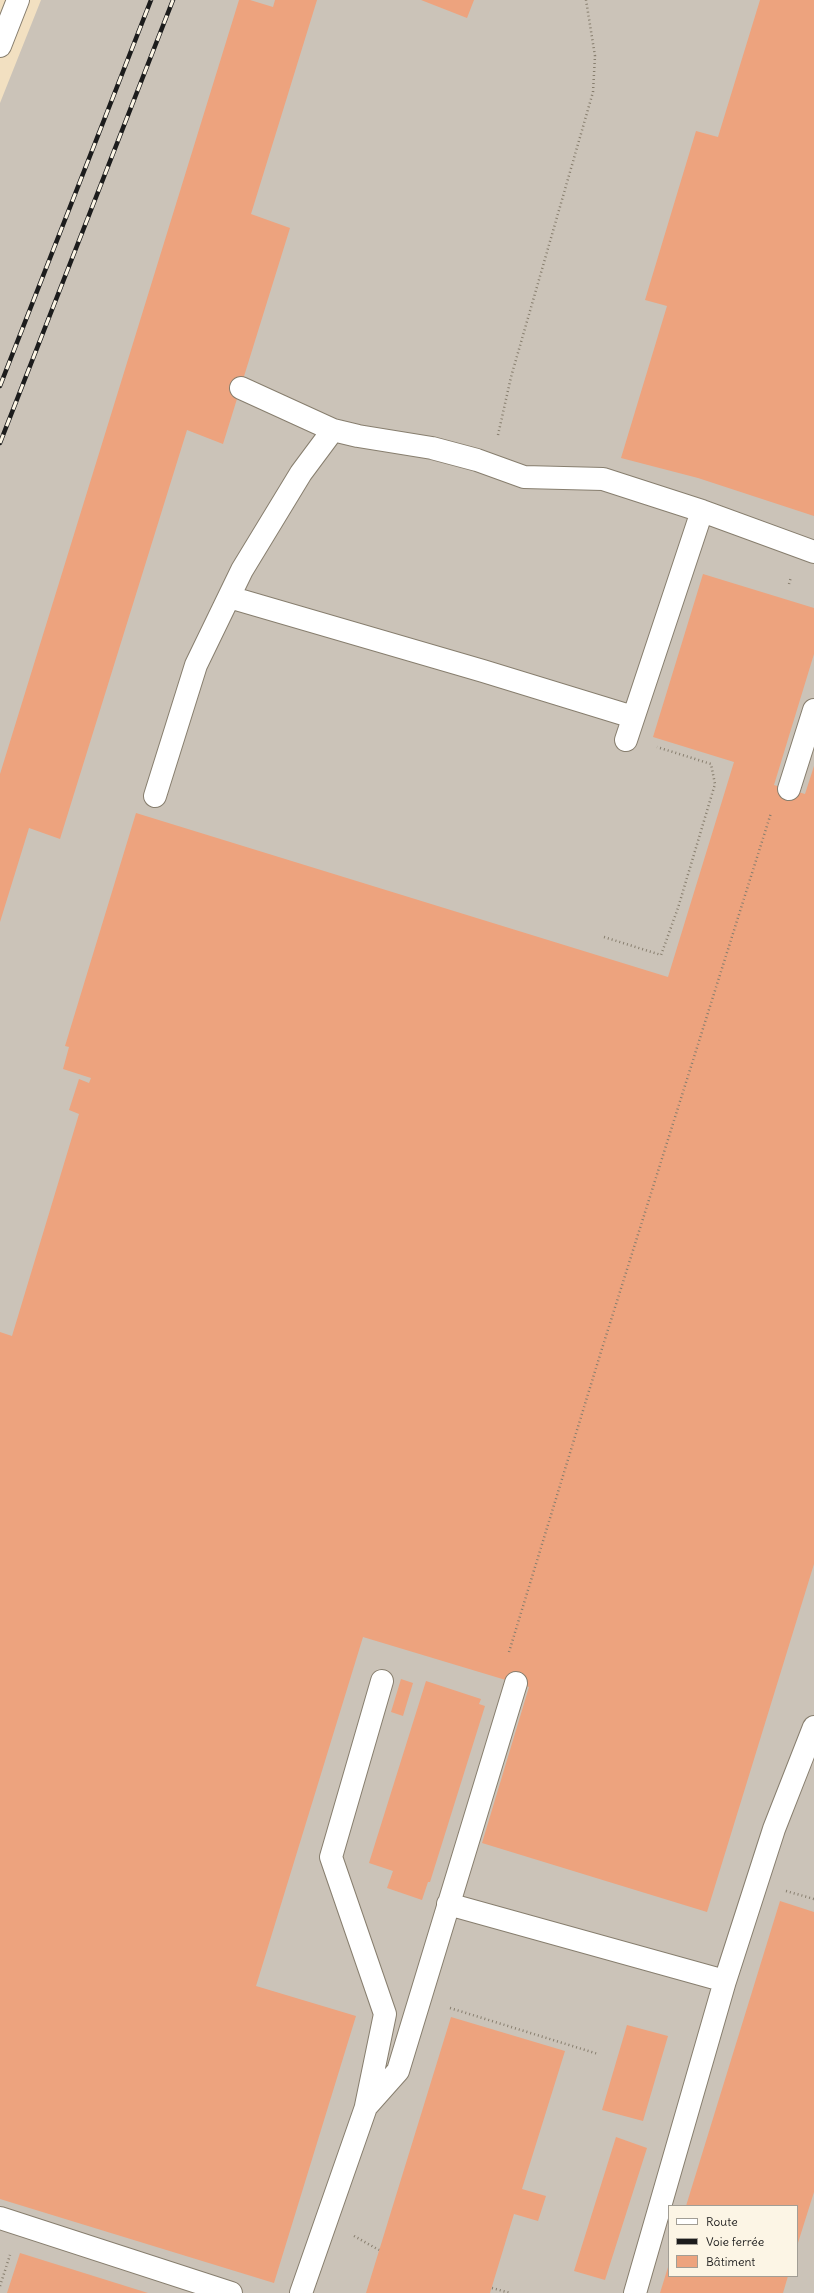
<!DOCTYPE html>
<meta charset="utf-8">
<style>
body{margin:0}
#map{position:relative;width:814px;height:2293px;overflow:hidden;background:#f2e0c1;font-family:Delius,sans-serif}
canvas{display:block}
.legend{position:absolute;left:668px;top:2205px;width:130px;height:72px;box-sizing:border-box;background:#fcf5e5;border:1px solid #a29e95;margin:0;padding:5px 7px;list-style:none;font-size:12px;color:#1c1c1c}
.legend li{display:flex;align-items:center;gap:8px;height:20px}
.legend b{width:20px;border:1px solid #a29e95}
</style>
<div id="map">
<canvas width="814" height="2293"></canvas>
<ul class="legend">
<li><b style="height:5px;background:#fff"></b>Route</li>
<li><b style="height:5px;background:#1c1c1c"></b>Voie ferrée</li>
<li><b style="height:11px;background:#eda37e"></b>Bâtiment</li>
</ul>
</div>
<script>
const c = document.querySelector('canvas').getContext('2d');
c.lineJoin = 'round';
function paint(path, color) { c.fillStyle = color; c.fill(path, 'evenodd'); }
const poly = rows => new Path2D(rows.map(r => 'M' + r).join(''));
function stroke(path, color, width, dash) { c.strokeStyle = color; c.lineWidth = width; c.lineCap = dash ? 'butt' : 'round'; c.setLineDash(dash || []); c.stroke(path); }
paint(poly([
 [41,0,814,0,814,2293,0,2293,0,103],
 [669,2206,797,2206,797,2276,669,2276]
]), '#cbc3b8');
paint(poly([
 [239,0,250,0,273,7,275,0,317,0,251,214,290,228,223,444,187,430,60,839,29,828,0,922,0,774],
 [421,0,474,0,467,18],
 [760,0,814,0,814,516,698,478,621,458,667,306,645,300,696,131,718,137],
 [703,574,814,608,814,654,774,785,805,794,814,766,814,1564,707,1912,482,1843,529,1687,363,1637,256,1986,356,2016,274,2283,0,2199,0,1332,12,1336,79,1114,69,1110,79,1079,89,1083,91,1078,63,1069,69,1047,65,1046,136,813,668,977,734,762,653,737],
 [401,1679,413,1683,403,1716,391,1712],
 [426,1681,481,1699,479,1704,485,1706,430,1882,428,1882,422,1900,387,1888,393,1871,369,1863],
 [780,1901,814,1912,814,2192,797,2246,797,2206,686,2206],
 [451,2017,565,2051,522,2189,546,2196,538,2221,514,2214,490,2293,366,2293],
 [627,2025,668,2036,643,2121,602,2110],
 [616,2137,647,2148,605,2280,574,2271],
 [20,2253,148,2293,7,2293],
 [669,2264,669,2276,788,2276,783,2293,660,2293]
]), '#eda37e');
const minor = poly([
 [0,46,18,0],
 [241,388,333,430,358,436,432,448,477,460,524,477,603,479,702,511,814,552],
 [229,597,483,671,633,717],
 [626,740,702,511],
 [789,789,814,710],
 [155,796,196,665,242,570,301,473,333,430],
 [448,1904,725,1981],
 [366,2106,385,2014,331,1857,382,1681],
 [0,2218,231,2293],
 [301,2293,366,2107,398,2071,516,1683],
 [635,2293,725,1981,774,1829,814,1727]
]);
stroke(minor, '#877e6e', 24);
stroke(poly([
 [498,435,511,377,593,92,595,56,586,0],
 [789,584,791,577],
 [604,937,661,955,678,908,715,784,711,764,657,747],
 [509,1652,600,1355,771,813],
 [786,1891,814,1899],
 [450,2008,598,2054],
 [354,2236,379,2250],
 [0,2286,10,2255],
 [492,2288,510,2293]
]), '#877e6e', 2.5, [1, 3]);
stroke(minor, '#fff', 22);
const rail = poly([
 [0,386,151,0],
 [0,443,173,0]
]);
stroke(rail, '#1c1c1c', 4.5);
stroke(rail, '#fcf5e5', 3, [9]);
</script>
